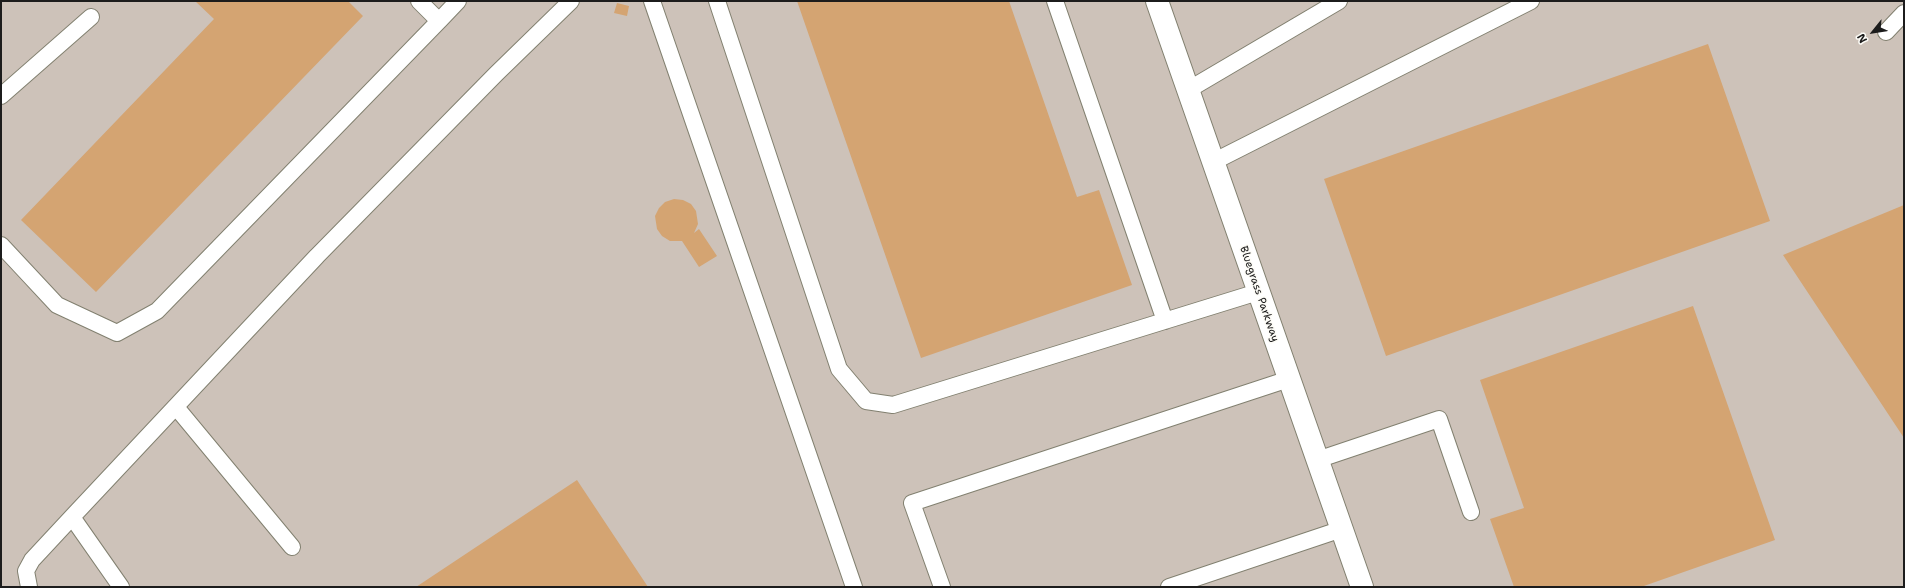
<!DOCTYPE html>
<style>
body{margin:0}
#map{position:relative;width:1905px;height:588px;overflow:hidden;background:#e9e3c3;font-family:"Shantell Sans",sans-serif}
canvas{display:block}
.frame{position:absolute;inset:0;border:2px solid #1c1c1c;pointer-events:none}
.north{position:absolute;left:1853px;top:12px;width:40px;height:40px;-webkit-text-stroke:3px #fdfcf7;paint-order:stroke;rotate:240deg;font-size:11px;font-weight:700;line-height:16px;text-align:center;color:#1c1c1c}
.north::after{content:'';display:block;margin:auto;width:14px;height:18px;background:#1c1c1c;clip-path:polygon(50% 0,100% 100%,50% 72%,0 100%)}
</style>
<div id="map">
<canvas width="1905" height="588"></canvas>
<div class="frame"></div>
<div class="north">N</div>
</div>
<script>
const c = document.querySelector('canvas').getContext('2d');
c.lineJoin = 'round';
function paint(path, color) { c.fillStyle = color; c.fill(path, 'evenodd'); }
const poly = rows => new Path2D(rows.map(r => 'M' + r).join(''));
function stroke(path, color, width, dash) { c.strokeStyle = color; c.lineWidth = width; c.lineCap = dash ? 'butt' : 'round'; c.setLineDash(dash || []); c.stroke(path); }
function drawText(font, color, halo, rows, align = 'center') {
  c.font = font + ' "Shantell Sans",sans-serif'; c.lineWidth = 3; c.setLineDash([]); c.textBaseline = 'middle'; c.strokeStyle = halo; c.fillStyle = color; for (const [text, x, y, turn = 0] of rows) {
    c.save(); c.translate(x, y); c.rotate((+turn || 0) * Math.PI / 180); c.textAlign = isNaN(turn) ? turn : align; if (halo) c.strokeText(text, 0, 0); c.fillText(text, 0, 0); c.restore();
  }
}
paint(poly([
 [1,1,1904,1,1904,587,1,587]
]), '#cdc2b9');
paint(poly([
 [195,1,348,1,363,16,96,292,21,220,214,19],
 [797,1,1009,1,1077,197,1099,190,1132,285,921,358],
 [617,3,629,6,627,16,614,13],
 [1708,44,1770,221,1386,356,1324,179],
 [674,199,683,200,691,204,696,211,698,224,694,233,699,229,717,256,699,267,682,241,670,241,662,236,657,229,655,216,659,208,665,202],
 [1904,205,1904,438,1783,255],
 [1693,306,1775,540,1641,587,1514,587,1490,519,1524,508,1480,380],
 [577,480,648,587,416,587]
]), '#d4a472');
const service = poly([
 [652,1,854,587],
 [717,1,839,369,866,401,893,405,1258,292],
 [1055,1,1165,321],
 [439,21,458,1],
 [1886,32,1904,13],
 [1188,90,1339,1],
 [1,96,91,17],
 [1213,162,1531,1],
 [1,245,57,305,117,333,157,311,439,21,419,1],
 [176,407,292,547],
 [1317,460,1439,419,1471,512],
 [72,517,121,587],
 [29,587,26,571,32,560,72,517,317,256,496,74,571,1],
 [942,587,912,503,1289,379],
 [1169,587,1342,529]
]);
const tertiary = poly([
 [1157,1,1362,587]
]);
stroke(service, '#828070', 18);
stroke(tertiary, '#828070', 24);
stroke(service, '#fff', 16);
stroke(tertiary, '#fff', 22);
drawText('11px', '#1c1c1c', '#fdfcf7', [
 ["Bluegrass Parkway",1259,294,71]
]);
</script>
